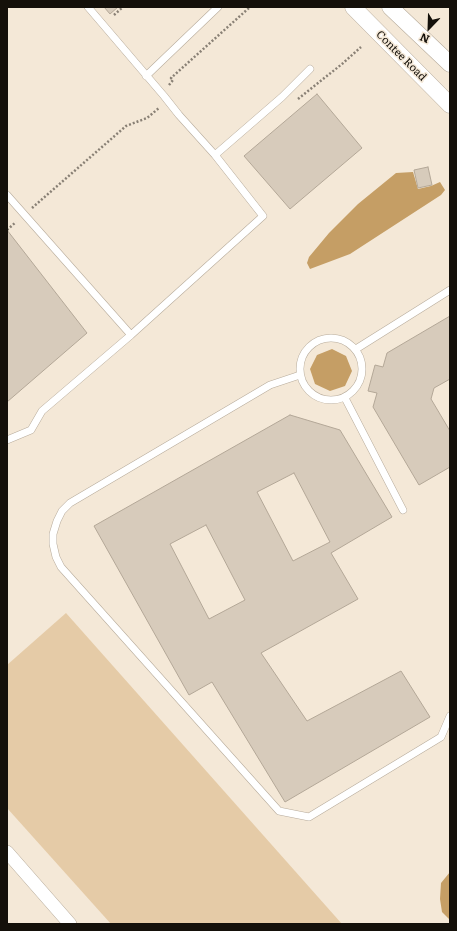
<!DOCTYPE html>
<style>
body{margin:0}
#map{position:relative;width:457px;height:931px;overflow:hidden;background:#f4e8d7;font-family:Literata,serif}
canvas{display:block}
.frame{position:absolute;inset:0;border:8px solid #14100a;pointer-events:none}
.north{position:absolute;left:409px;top:8px;width:40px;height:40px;-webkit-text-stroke:3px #f4e8d7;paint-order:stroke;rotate:203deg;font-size:11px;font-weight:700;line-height:16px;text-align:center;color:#14100a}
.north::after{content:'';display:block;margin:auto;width:14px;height:18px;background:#14100a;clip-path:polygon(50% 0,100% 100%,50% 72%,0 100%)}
</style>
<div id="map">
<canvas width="457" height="931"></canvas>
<div class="frame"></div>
<div class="north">N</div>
</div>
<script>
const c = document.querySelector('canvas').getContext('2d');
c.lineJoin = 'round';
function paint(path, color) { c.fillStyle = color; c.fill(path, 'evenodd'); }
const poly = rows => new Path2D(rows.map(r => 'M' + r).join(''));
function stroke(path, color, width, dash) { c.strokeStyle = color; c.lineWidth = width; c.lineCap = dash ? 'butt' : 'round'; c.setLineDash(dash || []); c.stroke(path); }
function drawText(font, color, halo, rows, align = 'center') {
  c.font = font + ' Literata,serif'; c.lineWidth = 3; c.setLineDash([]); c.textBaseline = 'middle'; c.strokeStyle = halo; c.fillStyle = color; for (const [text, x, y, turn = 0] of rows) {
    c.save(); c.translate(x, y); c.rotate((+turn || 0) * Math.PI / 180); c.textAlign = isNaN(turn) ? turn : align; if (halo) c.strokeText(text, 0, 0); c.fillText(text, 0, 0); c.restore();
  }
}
paint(poly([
 [66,613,342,924,111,924,7,808,7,665]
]), '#e5cba7');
paint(poly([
 [413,172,418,189,431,186,440,182,445,190,441,195,350,254,310,269,307,263,309,257,329,233,358,204,396,173],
 [332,349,346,356,352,371,345,386,330,391,315,384,310,369,317,355],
 [450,872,450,920,442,912,440,899,441,883]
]), '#c59e65');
const building = poly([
 [104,7,118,7,110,14,104,7],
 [317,94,362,148,290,209,244,156,317,94],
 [428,167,432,185,418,188,414,170,428,167],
 [7,230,87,333,7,402,7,230],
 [450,316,450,379,434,388,431,399,450,431,450,467,419,485,373,407,377,393,368,391,375,365,383,367,387,353,450,316],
 [290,415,340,430,392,517,331,553,358,599,261,653,307,721,401,671,430,717,285,802,212,682,189,695,94,526,290,415],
 [294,473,330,542,293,561,257,492,294,473],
 [206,525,245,600,209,619,170,544,206,525]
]);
paint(building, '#d7cbbb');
stroke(building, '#b3a797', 1);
const service = poly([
 [146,76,218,7],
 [215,155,282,97,310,69],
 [7,195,131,335],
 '300 369a31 31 0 1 1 62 0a31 31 0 1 1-62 0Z',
 [356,349,450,290],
 [300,375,270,385,70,503,62,511,57,521,53,534,53,544,56,557,61,567,279,811,309,817,441,737,450,716],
 [345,398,403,510],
 [7,440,31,430,42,411,131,335,263,216,215,155,179,115,164,96,88,7]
]);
const minor = poly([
 [7,852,70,924]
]);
const tertiary = poly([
 [353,7,450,105],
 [390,7,450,64]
]);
stroke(service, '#b7ab9b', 8);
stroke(minor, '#b7ab9b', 14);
stroke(tertiary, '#b7ab9b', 17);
stroke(poly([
 [114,15,123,7],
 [169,85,173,80,171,78,250,7],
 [298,99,342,64,361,47],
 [32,208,126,126,147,118,159,108],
 [7,230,16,222]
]), '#898075', 2.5, [2, 2]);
stroke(service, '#fff', 7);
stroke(minor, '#fff', 13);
stroke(tertiary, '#fff', 16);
drawText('11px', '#14100a', '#f4e8d7', [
 ["Contee Road",401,56,45]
]);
</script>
